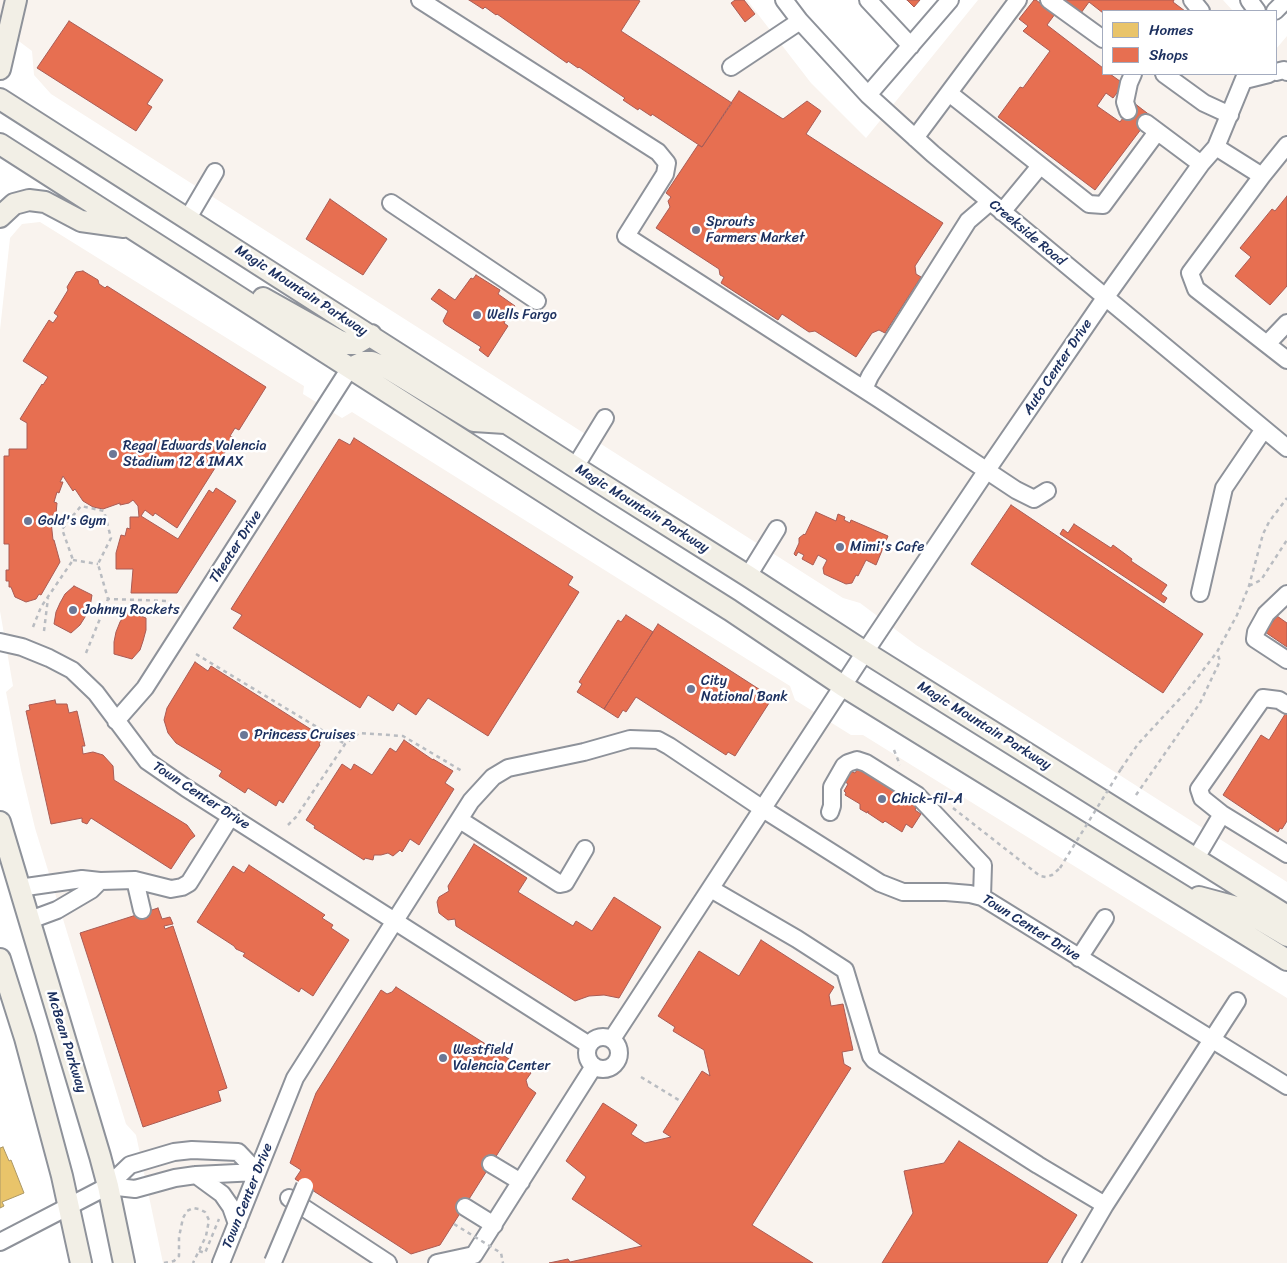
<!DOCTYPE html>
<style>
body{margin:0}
#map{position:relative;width:1287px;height:1263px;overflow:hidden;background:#fff;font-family:Sriracha,sans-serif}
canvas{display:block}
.legend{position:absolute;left:1102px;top:10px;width:175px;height:65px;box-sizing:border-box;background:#fff;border:1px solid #a4acbf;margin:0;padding:6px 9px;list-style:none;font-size:15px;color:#1b2f5e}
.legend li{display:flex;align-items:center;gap:10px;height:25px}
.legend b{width:25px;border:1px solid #a4acbf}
</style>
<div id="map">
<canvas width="1287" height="1263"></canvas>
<ul class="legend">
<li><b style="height:14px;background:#e9c46a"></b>Homes</li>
<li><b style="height:14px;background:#e76f51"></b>Shops</li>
</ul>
</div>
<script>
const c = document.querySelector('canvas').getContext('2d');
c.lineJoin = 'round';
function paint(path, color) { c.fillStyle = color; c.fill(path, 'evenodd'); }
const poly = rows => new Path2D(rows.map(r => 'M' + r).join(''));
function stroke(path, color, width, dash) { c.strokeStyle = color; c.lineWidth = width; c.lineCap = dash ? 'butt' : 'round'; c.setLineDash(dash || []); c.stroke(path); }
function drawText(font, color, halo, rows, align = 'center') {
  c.font = font + ' Sriracha,sans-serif'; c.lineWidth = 5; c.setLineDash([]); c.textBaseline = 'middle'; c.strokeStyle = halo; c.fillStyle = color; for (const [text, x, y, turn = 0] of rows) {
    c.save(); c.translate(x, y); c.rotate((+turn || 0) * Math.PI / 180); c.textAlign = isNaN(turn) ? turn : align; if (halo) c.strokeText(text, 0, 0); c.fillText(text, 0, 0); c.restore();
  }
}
paint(poly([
 [0,0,747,0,811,83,866,138,978,0,1223,0,1233,11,1103,11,1103,74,1276,74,1276,49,1287,36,1287,882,916,645,860,603,843,598,51,94,34,75,32,51,0,27],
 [40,222,304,386,303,394,342,418,352,412,790,686,795,700,851,735,863,735,1287,998,1287,1263,163,1263,136,1135,126,1124,35,828,21,770,6,692,13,686,0,611,0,330,10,238,22,224]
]), '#f9f3ee');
const homes = poly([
 [3,1147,9,1161,11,1160,24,1193,2,1202,4,1206,0,1208,0,1148,3,1147]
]);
paint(homes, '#e9c46a');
stroke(homes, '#ab9766', 1);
const shops = poly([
 [469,0,638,0,640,1,621,31,732,103,702,147,652,114,651,116,639,108,638,110,623,100,625,98,613,90,579,67,578,68,568,61,567,63,497,14,496,15,485,7,483,9,469,0],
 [735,0,744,0,755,14,745,22,731,3,735,0],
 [907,0,920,0,914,7,907,0],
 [1034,0,1036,0,1055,14,1047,25,1103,68,1103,74,1110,74,1124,84,1113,98,1106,93,1097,106,1120,122,1134,103,1151,116,1095,190,998,117,1020,87,1023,88,1050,51,1023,31,1028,26,1019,19,1034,0],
 [1064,0,1174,0,1173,2,1185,11,1103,11,1103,13,1089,2,1081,13,1064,0],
 [69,21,163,80,147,104,152,107,136,131,37,68,69,21],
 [739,91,783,119,807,101,821,111,806,134,943,223,915,266,916,274,921,277,885,333,879,330,872,333,856,357,815,331,809,332,782,314,778,320,721,283,724,277,720,275,719,269,656,228,670,207,668,201,671,197,666,193,698,145,702,147,739,91],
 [1287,196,1287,286,1270,305,1235,276,1251,257,1240,248,1272,209,1275,211,1287,196],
 [330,199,387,239,363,275,306,239,330,199],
 [83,271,98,280,99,284,105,288,107,286,266,387,239,430,235,428,230,436,234,438,177,528,155,513,153,516,145,510,141,516,178,539,209,490,213,493,216,488,236,501,177,593,131,593,133,569,116,569,116,553,121,535,125,536,127,528,130,529,130,517,139,517,138,506,133,500,129,503,120,505,120,503,103,509,93,507,83,501,75,489,73,491,63,476,60,482,63,482,59,493,57,492,54,502,57,503,56,514,53,514,52,521,51,521,53,540,54,540,60,562,41,595,39,594,36,599,26,602,15,597,11,587,9,587,9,581,6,581,6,570,9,570,9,544,4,544,4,456,9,456,9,449,27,449,27,423,20,419,42,384,43,385,48,377,23,361,49,320,53,323,58,316,54,313,68,290,67,287,76,272,83,271],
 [476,275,500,290,498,294,515,306,504,323,508,326,488,357,479,350,481,347,445,324,443,321,448,311,431,299,439,289,455,300,471,278,473,279,476,275],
 [354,438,573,577,568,585,579,592,488,736,428,698,416,715,398,703,393,711,368,695,360,708,233,628,242,615,231,609,339,439,350,445,354,438],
 [1011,505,1203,634,1163,693,971,564,1011,505],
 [816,512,836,521,838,514,845,517,844,520,850,523,851,520,888,536,876,565,866,560,858,576,856,575,852,583,846,584,824,574,823,568,827,560,818,555,813,565,802,559,804,555,798,552,796,556,794,554,799,543,799,538,804,534,805,535,816,512],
 [1074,524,1111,548,1113,545,1132,559,1131,561,1167,585,1161,594,1167,598,1164,603,1060,534,1063,529,1068,533,1074,524],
 [74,586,92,595,90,607,85,617,80,625,71,633,54,624,56,612,60,603,65,594,74,586],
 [127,611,146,618,146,630,143,641,140,650,132,659,114,654,114,642,116,632,120,622,127,611],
 [626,615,653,632,604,709,577,692,582,684,579,682,618,620,621,622,626,615],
 [1277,616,1287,623,1287,647,1265,632,1277,616],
 [658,624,765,693,763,695,771,700,735,756,728,752,726,755,636,697,626,712,623,710,618,718,604,709,658,624],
 [195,662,208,671,211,666,323,737,319,744,320,745,283,803,279,800,276,806,248,788,245,793,219,776,222,771,176,743,168,733,164,720,167,708,195,662],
 [55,700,56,704,67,704,69,713,77,711,85,746,82,746,83,754,93,752,103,755,113,766,114,780,187,825,195,836,190,840,171,869,91,818,87,824,82,822,82,818,51,824,26,711,30,710,29,705,55,700],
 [1287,711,1287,821,1282,829,1280,828,1278,832,1223,795,1261,735,1269,740,1287,711],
 [404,740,433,760,433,759,453,771,445,783,454,789,419,845,410,839,402,852,400,850,393,856,388,853,381,855,374,855,373,860,365,858,364,860,314,828,315,826,306,820,342,764,351,770,354,764,372,775,390,748,396,752,404,740],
 [859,767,919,803,915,810,921,814,912,828,906,824,902,832,885,821,883,823,868,813,868,811,867,813,860,809,860,804,845,795,846,793,844,791,848,784,844,781,850,771,855,773,859,767],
 [474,844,527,878,518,892,573,926,576,921,592,931,614,897,661,927,619,998,604,995,589,996,575,1001,456,926,455,919,448,920,439,913,437,902,439,897,449,891,448,886,474,844],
 [249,865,325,915,322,918,333,925,331,928,349,940,313,996,301,988,299,992,243,956,245,953,236,949,234,946,197,922,233,866,244,873,249,865],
 [158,908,162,919,170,917,173,924,164,926,165,929,173,926,227,1088,218,1091,221,1101,143,1127,80,933,158,908],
 [761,940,834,987,829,995,831,1006,843,1004,853,1050,842,1052,844,1064,851,1068,752,1225,813,1263,549,1263,568,1259,570,1262,642,1246,572,1199,586,1177,566,1161,603,1103,637,1125,631,1134,645,1143,671,1137,663,1132,702,1071,710,1076,704,1050,673,1031,675,1027,658,1016,699,951,739,976,761,940],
 [396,987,531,1073,526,1080,528,1087,536,1093,440,1245,411,1254,295,1179,301,1170,290,1163,316,1093,381,990,387,994,392,992,396,987],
 [959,1141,1077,1215,1047,1263,882,1263,913,1213,904,1171,944,1163,959,1141]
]);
paint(shops, '#e76f51');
stroke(shops, '#aa5c55', 1);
const minor = poly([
 [420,0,658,152,667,163,665,174,626,236,879,399,1016,490,1034,499,1047,491],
 [784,0,800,21,868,95,933,154,1287,448],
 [868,0,911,46],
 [1049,0,1103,39],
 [1192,0,1201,11],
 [1249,0,1257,11],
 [1275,11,1286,0],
 [731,67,800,21],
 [1276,72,1284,70,1287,72],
 [1164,74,1204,103,1230,115],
 [1245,80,1269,74],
 [949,93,1089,204,1103,205,1157,132],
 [868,95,950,0],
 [1128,111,1125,102,1129,83,1133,74],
 [1146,123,1201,164],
 [915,138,1018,0],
 [1216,147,1262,176,1190,273,1196,289,1287,360],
 [1262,176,1287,145],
 [391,203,537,301],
 [1002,212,1040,166],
 [188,218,215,172],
 [1267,344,1287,323],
 [864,389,870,376,968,221,990,202],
 [575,467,605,418],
 [748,576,777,529],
 [1200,593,1224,488,1264,429],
 [1287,594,1266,614,1256,632,1255,639,1287,660],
 [0,642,22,647,49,658,72,670,96,693,147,761,186,788,589,1045],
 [116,721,145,688,350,368],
 [830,812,832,806,832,787,844,766,848,763,857,760,866,763,917,795,983,865,982,897],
 [1222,814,1202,798,1199,789,1263,698,1279,700,1287,705],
 [460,820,560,884,565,883,585,849],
 [1196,858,1222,814,1287,854],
 [135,880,142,910],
 [19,888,82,879,100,881,135,880,171,889,182,887,189,883,231,816],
 [711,889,797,939,845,970,871,1056,874,1060,1038,1165,1105,1205,1071,1263],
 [30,920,57,910,91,890,100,881],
 [1079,958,1105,918],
 '587 1053a16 16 0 1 1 32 0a16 16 0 1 1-32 0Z',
 [612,1039,865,652,987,470,1105,298,1201,164,1216,147,1246,74],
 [491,1164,521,1182],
 [196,1175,222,1194,231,1207,237,1224],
 [108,1186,135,1189,175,1178,196,1175,257,1172],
 [289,1198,388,1263],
 [1105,1205,1237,1001],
 [465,1207,494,1225],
 [0,1242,108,1186,130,1165,174,1152,192,1150,238,1152,257,1172],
 [221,1263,295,1078,471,801,493,777,508,768,584,752,630,739,658,740,669,746,763,809,880,883,903,892,946,892,970,894,982,897,1287,1086],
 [437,1263,474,1255,594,1066]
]);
const major = poly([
 [0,69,16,0],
 [0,99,575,467,748,576,865,652,1287,916],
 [0,144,592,523,730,610,843,686,1287,960],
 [0,217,14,204,29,200,45,202,81,221,124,227],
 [263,298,338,340,348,344,356,344,371,335],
 [350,368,363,362,372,362,387,368,474,421,505,423],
 [0,822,100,1156,108,1186,124,1263],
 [1199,897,1240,908,1287,936],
 [0,959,25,1038,62,1176,81,1263]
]);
stroke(minor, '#8e929a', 20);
stroke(major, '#8e929a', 24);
stroke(poly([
 [73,560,98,564],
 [1249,586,1261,580,1287,540],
 [33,627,41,607,73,560,62,529,81,506,104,511,111,538,98,564,108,599,169,601],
 [44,631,48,598],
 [86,653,108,599],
 [196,654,345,744],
 [894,750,900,765],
 [1121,769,1138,744,1187,691,1217,652,1237,615,1249,586,1263,534,1269,522,1287,498],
 [1136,795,1200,703,1220,661,1217,652],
 [953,808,1040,876,1046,877,1052,875,1060,868],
 [288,825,296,817,345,744,359,733,403,736,462,771],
 [641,1077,682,1102],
 [199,1251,205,1253,219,1219],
 [164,1263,174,1261,179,1256,179,1237,183,1218,187,1211,193,1208,199,1209,205,1212,209,1220,206,1236,193,1263]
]), '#b9bcc1', 2.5, [4, 4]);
stroke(minor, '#fff', 16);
stroke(major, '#f2efe6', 20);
const minorBridge = poly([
 [273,1262,305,1186]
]);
stroke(minorBridge, '#8e929a', 20, []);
stroke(poly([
 [1060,868,1121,769],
 [454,1224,501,1253,503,1263]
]), '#b9bcc1', 2.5, [4, 4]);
stroke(minorBridge, '#fff', 16);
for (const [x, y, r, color] of [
 [696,230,5,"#6b7896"],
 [477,315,5,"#6b7896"],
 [113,454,5,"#6b7896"],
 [28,521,5,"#6b7896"],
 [840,547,5,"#6b7896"],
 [73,610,5,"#6b7896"],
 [691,689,5,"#6b7896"],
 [244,735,5,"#6b7896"],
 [882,799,5,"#6b7896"],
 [443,1058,5,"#6b7896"]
]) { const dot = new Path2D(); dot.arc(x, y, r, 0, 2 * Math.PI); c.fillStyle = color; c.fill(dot); stroke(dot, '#fff', 2); }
drawText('14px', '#1b2f5e', '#fff', [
 ["Sprouts",706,222],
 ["Farmers Market",706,238],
 ["Wells Fargo",487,315],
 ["Regal Edwards Valencia",123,446],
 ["Stadium 12 & IMAX",123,462],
 ["Gold's Gym",38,521],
 ["Mimi's Cafe",850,547],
 ["Johnny Rockets",83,610],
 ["City",701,681],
 ["National Bank",701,697],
 ["Princess Cruises",254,735],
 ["Chick-fil-A",892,799],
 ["Westfield",453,1050],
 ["Valencia Center",453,1066]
], 'left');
drawText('14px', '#1b2f5e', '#fff', [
 ["Creekside Road",1027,233,40],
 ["Magic Mountain Parkway",301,291,33],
 ["Auto Center Drive",1058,367,-56],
 ["Magic Mountain Parkway",642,509,32],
 ["Theater Drive",236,547,-57],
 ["Magic Mountain Parkway",984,726,32],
 ["Town Center Drive",201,796,33],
 ["Town Center Drive",1031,928,32],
 ["McBean Parkway",66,1042,73],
 ["Town Center Drive",248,1196,-68]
]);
</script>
